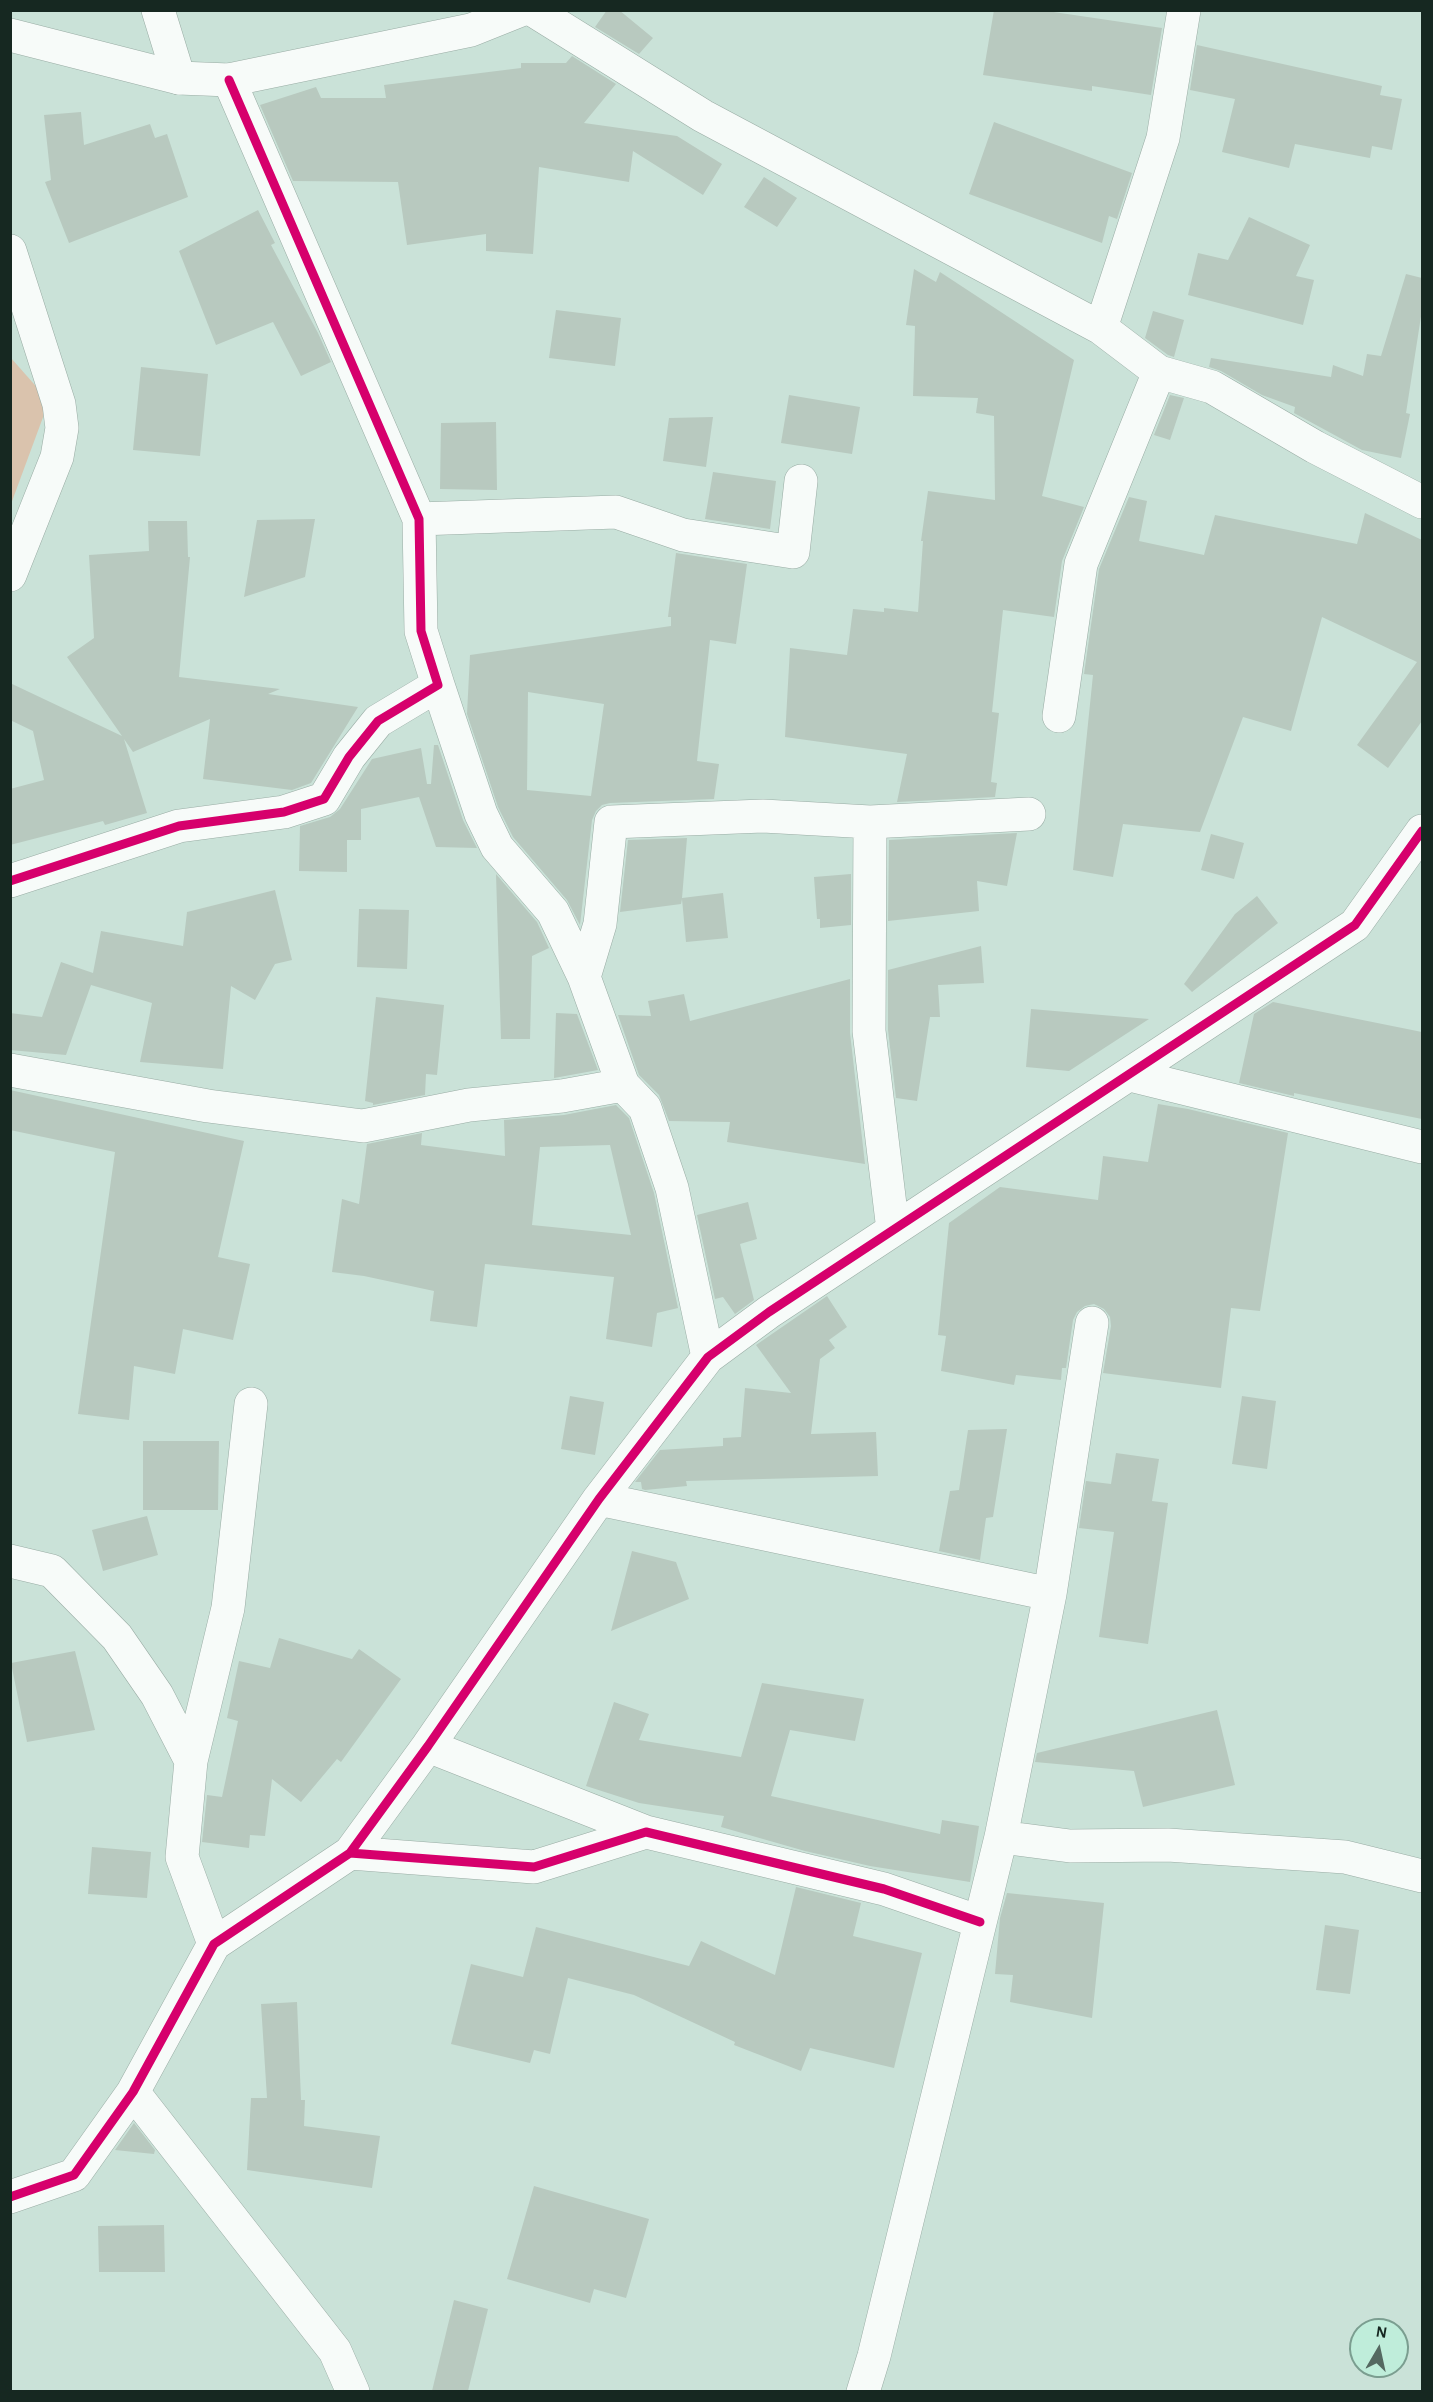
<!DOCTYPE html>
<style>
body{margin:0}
#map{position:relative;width:1433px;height:2402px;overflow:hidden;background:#cae2d8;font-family:"Alegreya Sans",sans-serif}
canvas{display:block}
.frame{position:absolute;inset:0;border:12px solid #162821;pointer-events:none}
.north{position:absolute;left:1349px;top:2318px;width:60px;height:60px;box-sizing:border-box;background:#bfedda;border:2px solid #7b9e90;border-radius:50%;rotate:9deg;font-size:16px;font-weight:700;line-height:24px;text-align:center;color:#162821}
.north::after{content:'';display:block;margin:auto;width:21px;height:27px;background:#556961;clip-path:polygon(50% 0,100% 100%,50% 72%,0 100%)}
</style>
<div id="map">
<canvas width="1433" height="2402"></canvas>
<div class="frame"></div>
<div class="north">N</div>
</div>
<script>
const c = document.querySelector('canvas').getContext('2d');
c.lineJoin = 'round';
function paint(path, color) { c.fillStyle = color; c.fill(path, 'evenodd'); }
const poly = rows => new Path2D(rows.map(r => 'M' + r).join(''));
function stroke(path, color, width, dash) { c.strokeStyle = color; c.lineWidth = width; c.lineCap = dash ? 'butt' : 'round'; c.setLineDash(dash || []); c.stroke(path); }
paint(poly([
 [11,358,49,401,11,504]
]), '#dac3ad');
paint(poly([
 [607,10,619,10,653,38,639,54,595,27],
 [994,10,1040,10,1162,28,1151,95,1092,86,1092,91,983,75],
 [1197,45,1382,86,1380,95,1402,99,1392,150,1372,146,1370,158,1295,144,1289,168,1222,152,1235,99,1190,90],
 [572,56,616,84,584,123,677,136,722,164,703,195,633,151,629,182,539,167,533,254,486,251,486,234,407,245,398,182,293,181,260,105,316,87,321,98,386,98,384,85,521,68,521,63,566,63],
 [81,112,84,145,150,124,155,138,167,134,188,197,69,243,45,182,51,180,44,115],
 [994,122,1132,173,1117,219,1109,216,1102,243,969,194],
 [764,177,797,198,777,227,744,207],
 [258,210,275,243,271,245,318,333,331,362,301,376,273,322,216,345,179,251],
 [1249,217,1310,245,1296,276,1314,280,1303,325,1188,295,1198,253,1228,260],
 [914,269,936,282,940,272,1074,360,1042,496,1084,507,1062,561,1054,617,1003,610,992,712,999,713,991,782,997,783,995,797,897,802,907,754,785,737,790,648,847,655,853,609,884,612,884,608,918,612,923,541,921,541,928,491,995,500,994,416,976,413,978,398,913,396,915,326,906,325],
 [1406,274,1422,278,1422,310,1406,413,1410,414,1401,458,1362,450,1294,413,1295,407,1262,395,1221,371,1209,367,1211,358,1331,377,1333,365,1363,376,1367,354,1381,356],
 [556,310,621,318,615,366,549,358],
 [1153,311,1184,320,1174,357,1168,355,1145,338],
 [141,367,208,374,200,456,133,450],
 [789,395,860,407,852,454,781,443],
 [1170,395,1184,398,1170,440,1154,435],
 [713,417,706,467,663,461,669,418],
 [496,422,497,490,440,489,441,423],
 [713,472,776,481,770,529,705,519],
 [1129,497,1147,501,1139,541,1204,555,1215,515,1357,544,1365,513,1422,540,1422,721,1388,768,1357,745,1417,662,1322,617,1291,731,1243,717,1200,832,1123,824,1113,877,1073,870,1093,675,1084,674,1099,569],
 [315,519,305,577,244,597,257,520],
 [148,521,187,521,188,557,190,557,179,677,280,689,268,694,358,707,311,783,292,790,203,779,210,719,133,752,124,739,147,813,105,825,103,821,10,845,10,789,44,780,33,731,10,720,10,683,122,736,67,657,94,638,89,555,149,551],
 [676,553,747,564,736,644,710,640,697,761,719,764,714,799,610,803,602,805,596,811,592,820,580,925,567,900,513,837,498,807,467,714,470,655,671,626,671,617,668,617],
 [528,692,604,704,591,796,527,790],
 [434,745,438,745,463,820,477,848,436,847,419,797,361,809,361,840,347,840,347,872,299,871,300,826,330,817,340,809,372,759,421,748,427,784,431,784],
 [1017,833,1007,886,977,881,979,911,888,921,889,840],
 [1211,834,1244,843,1234,879,1201,870],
 [687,838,682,898,723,893,728,938,686,942,682,899,681,904,620,912,628,840],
 [496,874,537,922,549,948,532,956,530,1039,501,1039],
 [851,874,851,925,820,928,820,919,817,919,814,877],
 [275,890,292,960,275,964,255,1000,231,986,223,1069,140,1062,152,1003,91,985,66,1055,10,1050,10,1013,42,1017,61,962,93,973,101,931,183,946,187,912],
 [1257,896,1278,923,1192,992,1184,984,1235,914],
 [359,909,409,910,407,969,357,967],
 [981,946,984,983,938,985,940,1017,930,1017,917,1101,896,1098,888,1030,888,970],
 [850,979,850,1033,865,1164,727,1142,730,1122,669,1121,659,1095,639,1075,618,1015,651,1016,648,1001,684,994,690,1021],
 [376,997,444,1005,437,1075,426,1074,425,1095,373,1105,373,1103,365,1101],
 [1273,1002,1422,1032,1422,1119,1294,1093,1294,1096,1239,1083,1254,1014],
 [1031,1009,1149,1019,1069,1071,1026,1067],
 [556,1013,577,1014,598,1070,554,1078],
 [10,1090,244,1141,218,1257,250,1264,233,1340,183,1329,175,1374,134,1366,129,1420,78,1414,115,1152,10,1130],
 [1158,1104,1188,1109,1288,1133,1260,1311,1231,1308,1221,1388,1103,1373,1111,1326,1110,1317,1104,1309,1094,1304,1085,1306,1077,1312,1073,1320,1066,1368,1062,1368,1061,1380,1016,1375,1014,1385,941,1371,946,1336,938,1335,949,1223,1000,1187,1098,1200,1103,1156,1148,1162],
 [616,1105,629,1118,654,1193,678,1308,657,1313,652,1347,606,1339,614,1277,485,1264,477,1327,430,1321,434,1291,364,1276,332,1272,342,1199,359,1204,367,1144,422,1133,421,1145,505,1156,504,1120,564,1115],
 [610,1145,631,1235,532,1225,540,1147],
 [748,1202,757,1239,740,1244,754,1300,735,1314,723,1297,715,1299,697,1215],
 [827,1296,847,1327,829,1340,835,1348,820,1359,811,1434,876,1432,878,1476,686,1481,687,1486,645,1490,642,1489,641,1482,635,1482,660,1450,723,1446,723,1438,741,1437,745,1388,791,1393,756,1345],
 [570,1396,604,1402,595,1455,561,1449],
 [1242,1396,1276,1401,1267,1469,1232,1464],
 [1007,1429,993,1517,986,1518,980,1560,939,1551,950,1491,959,1490,968,1430],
 [143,1441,219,1441,218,1510,143,1510],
 [1116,1453,1159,1459,1152,1501,1168,1503,1148,1644,1099,1637,1114,1532,1079,1528,1086,1481,1111,1484],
 [147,1516,158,1555,103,1571,92,1530],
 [632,1551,676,1562,689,1599,611,1631],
 [279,1638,352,1659,359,1649,401,1679,341,1762,337,1759,301,1802,272,1779,265,1836,250,1835,249,1848,202,1842,207,1795,222,1797,238,1721,227,1718,239,1661,270,1668],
 [75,1651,95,1730,27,1742,11,1663],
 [762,1683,864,1699,855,1741,790,1730,771,1796,940,1834,942,1820,979,1826,970,1882,870,1866,805,1851,721,1827,724,1816,639,1803,586,1786,614,1702,649,1714,639,1740,741,1757],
 [1217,1710,1235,1785,1143,1807,1134,1771,1035,1762,1037,1753],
 [92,1847,151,1852,147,1898,88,1894],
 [796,1887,861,1903,853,1936,922,1953,894,2068,810,2048,801,2071,734,2045,735,2042,634,1995,568,1978,550,2054,534,2050,530,2063,451,2044,471,1964,523,1977,536,1927,689,1966,701,1941,775,1975],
 [1007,1893,1104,1903,1092,2018,1010,2002,1013,1975,995,1974,1000,1918],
 [1325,1925,1359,1930,1350,1994,1316,1990],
 [297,2002,301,2100,305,2100,304,2126,380,2136,372,2188,247,2170,251,2098,267,2098,261,2004],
 [134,2123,155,2150,154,2154,115,2150],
 [534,2186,649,2219,626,2298,594,2289,590,2303,507,2279],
 [164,2225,165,2272,99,2272,98,2226],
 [454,2300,488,2309,468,2391,432,2391]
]), '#b8c9bf');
const minor = poly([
 [158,10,179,78],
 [533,10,703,116,1101,328,1159,372,1212,387,1315,447,1422,502],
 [10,251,59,404,62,428,57,457,10,575],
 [1101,328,1163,138,1184,10],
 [419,519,616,512,683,535,793,552,801,481],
 [438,685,481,814,497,847,553,912,584,977,623,1085,645,1108,672,1188,708,1357],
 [1059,716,1081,564,1159,372],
 [870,822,869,1031,893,1230],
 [10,881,179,826,284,812,324,799,349,757,378,721,438,685,421,631,419,519,229,80],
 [584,977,600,924,611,822,763,816,870,822,1029,814],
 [10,1070,208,1106,363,1126,469,1105,562,1096,623,1085],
 [1130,1075,1422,1147],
 [599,1499,1050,1594,1092,1323],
 [10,1561,52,1571,117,1637,157,1695,191,1761,182,1857,214,1944],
 [428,1746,646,1832],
 [191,1761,228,1608,251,1404],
 [1001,1837,1070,1846,1168,1845,1345,1857,1422,1876],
 [350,1853,428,1746,599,1499,708,1357,769,1312,1355,925,1422,831],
 [133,2092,335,2351,353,2392],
 [10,2197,74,2175,133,2092,214,1944,350,1853,534,1867,646,1832,884,1889,980,1922],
 [863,2392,874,2356,1001,1837,1050,1594]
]);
const tertiary = poly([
 [10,35,179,78,229,80,471,30,521,10]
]);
stroke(minor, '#99aca4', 34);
stroke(tertiary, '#99aca4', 34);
stroke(minor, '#f7fbf9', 33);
stroke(tertiary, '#f7fbf9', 33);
stroke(poly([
 [10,881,179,826,284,812,324,799,349,757,378,721,438,685,421,631,419,519,229,80],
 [350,1853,428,1746,599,1499,708,1357,769,1312,1355,925,1422,831],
 [10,2197,74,2175,133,2092,214,1944,350,1853,534,1867,646,1832,884,1889,980,1922]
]), '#d6006c', 9);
</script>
